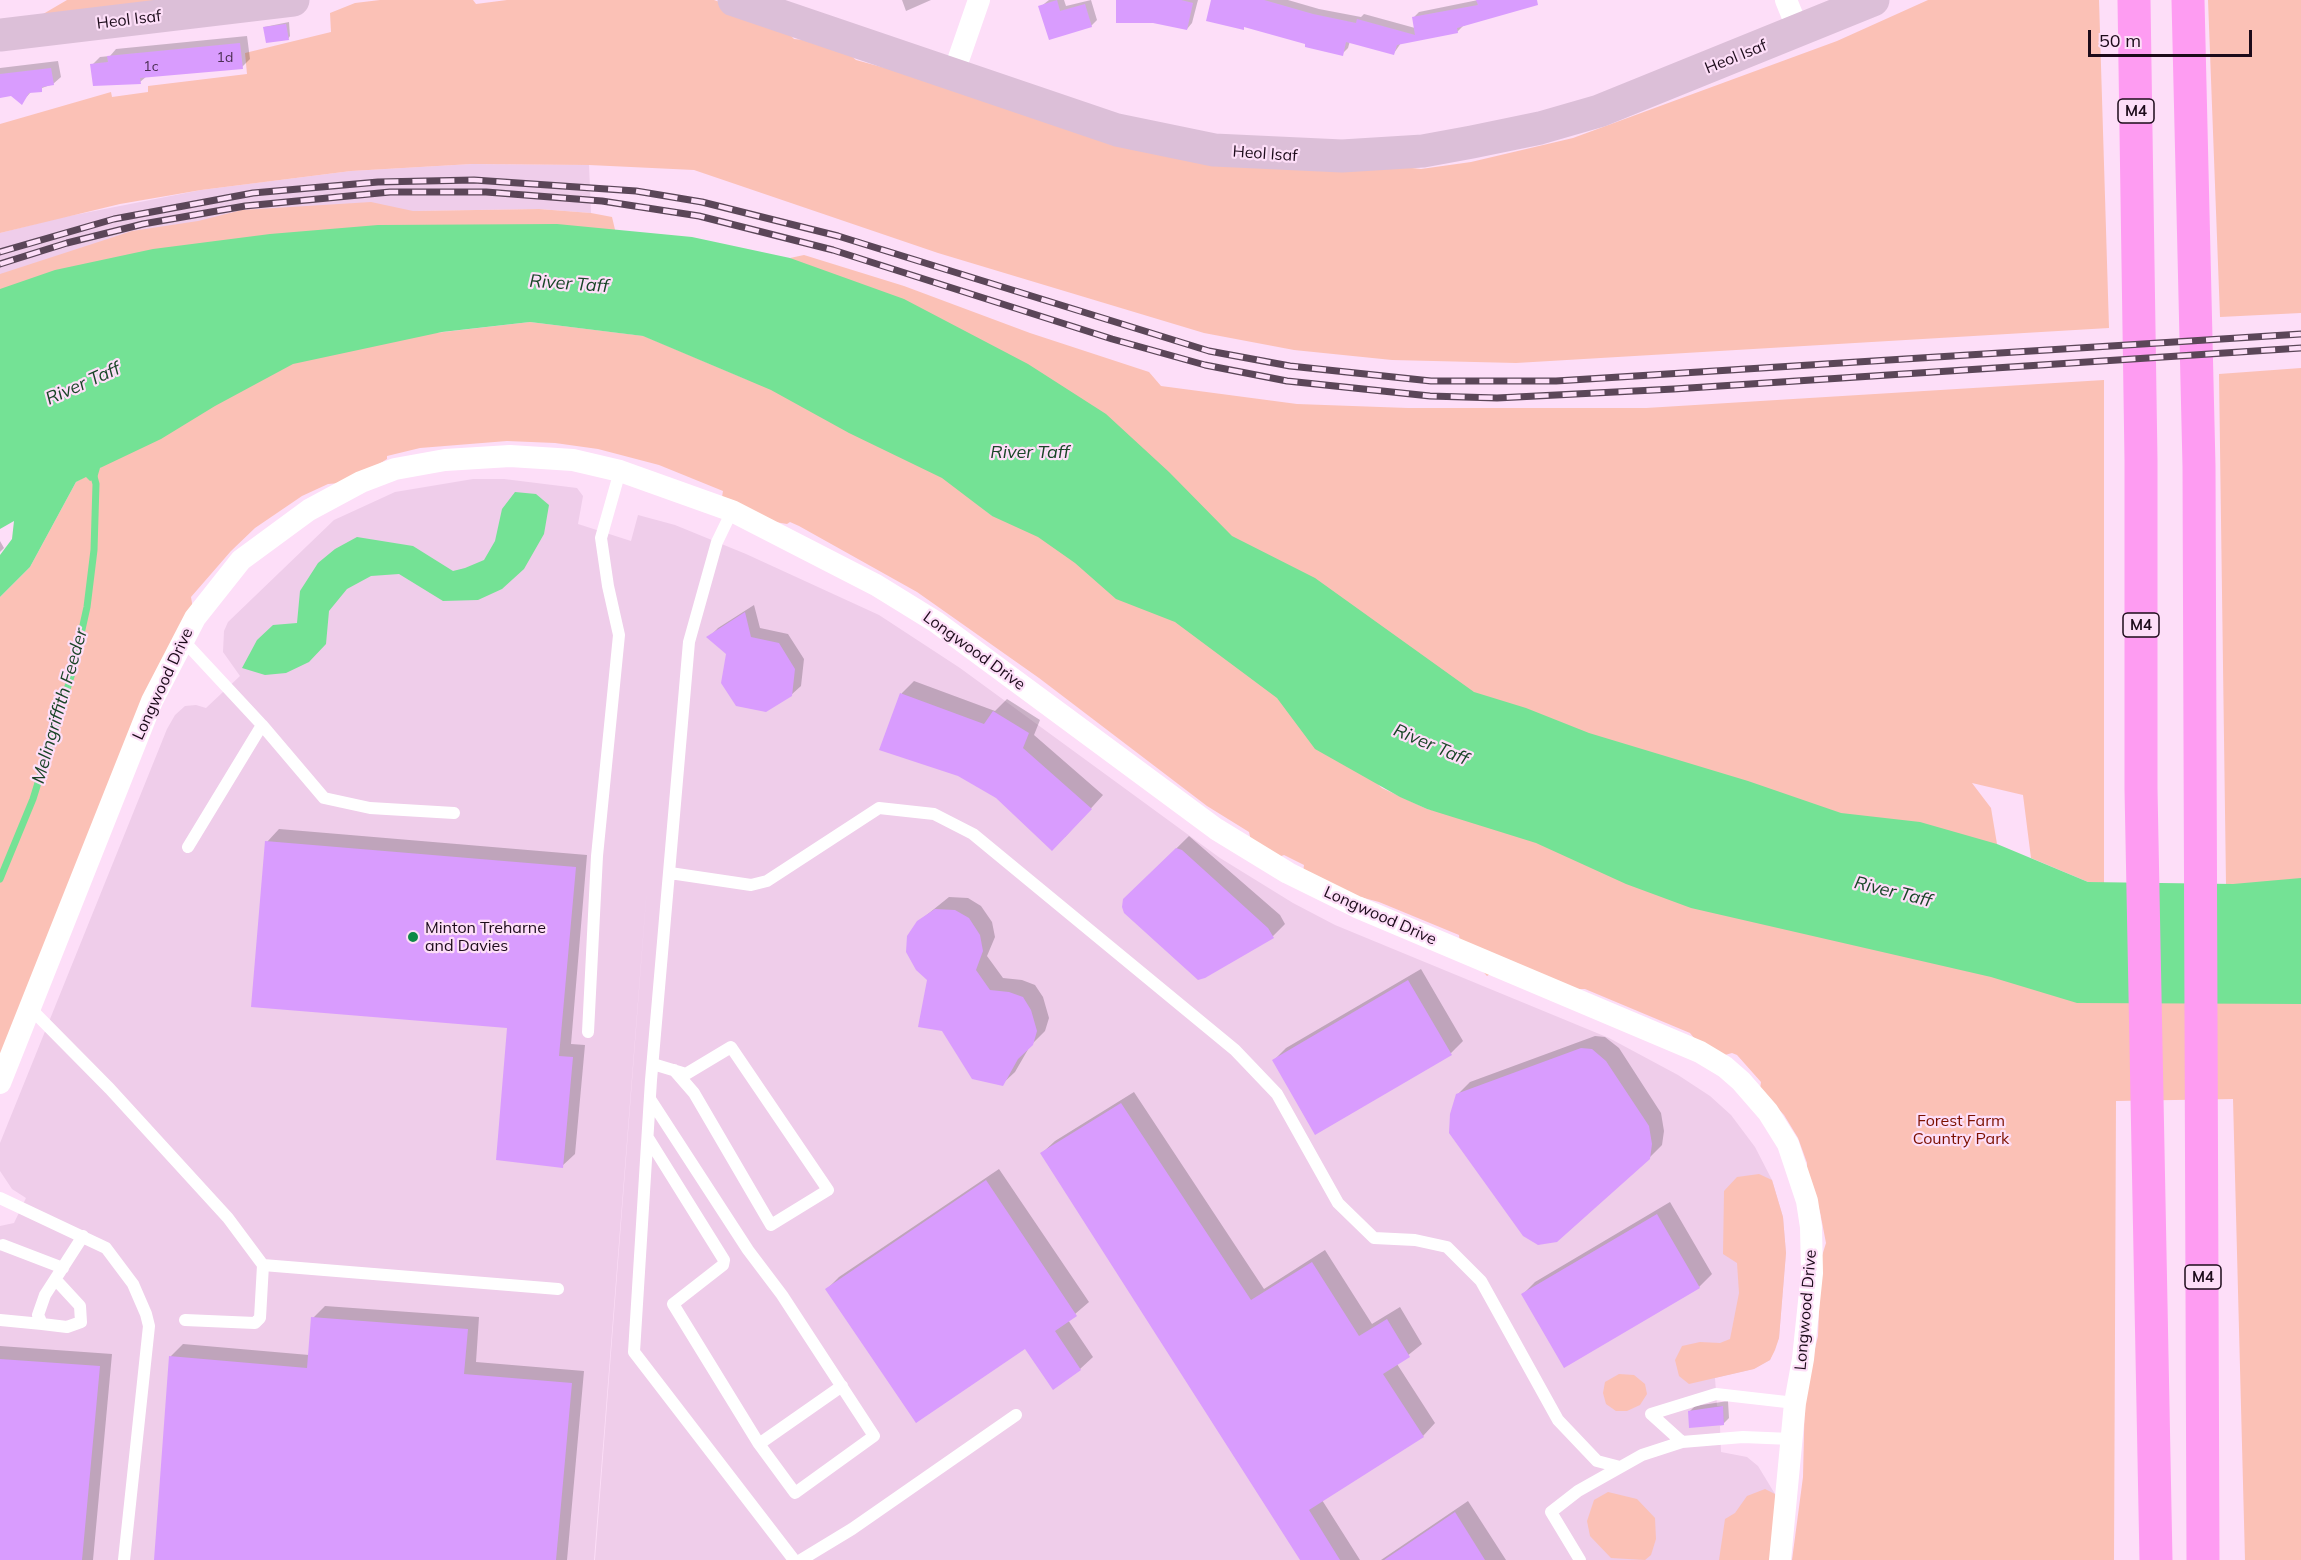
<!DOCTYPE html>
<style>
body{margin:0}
#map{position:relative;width:2301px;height:1560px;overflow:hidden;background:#fddef8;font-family:Mulish,sans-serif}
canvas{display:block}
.scale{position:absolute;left:2088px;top:30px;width:164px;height:27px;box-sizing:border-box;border:3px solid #1c0b1a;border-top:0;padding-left:8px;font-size:18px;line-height:21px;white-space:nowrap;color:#1c0b1a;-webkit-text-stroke:4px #fddef8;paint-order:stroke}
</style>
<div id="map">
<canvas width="2301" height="1560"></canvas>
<div class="scale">50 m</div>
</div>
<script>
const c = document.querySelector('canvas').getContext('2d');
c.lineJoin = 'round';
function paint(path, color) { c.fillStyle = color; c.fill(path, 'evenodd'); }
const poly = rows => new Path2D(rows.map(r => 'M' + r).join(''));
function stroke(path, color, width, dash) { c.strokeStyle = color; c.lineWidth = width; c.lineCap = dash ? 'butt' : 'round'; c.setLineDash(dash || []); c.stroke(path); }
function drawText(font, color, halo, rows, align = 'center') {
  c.font = font + ' Mulish,sans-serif'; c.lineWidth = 4.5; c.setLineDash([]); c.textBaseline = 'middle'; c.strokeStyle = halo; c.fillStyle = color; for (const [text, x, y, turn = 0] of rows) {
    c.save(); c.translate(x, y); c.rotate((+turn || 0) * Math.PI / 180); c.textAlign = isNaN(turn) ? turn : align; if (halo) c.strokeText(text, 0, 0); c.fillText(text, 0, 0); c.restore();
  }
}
paint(poly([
 [472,164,589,165,591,213,539,209,413,211,0,281,0,233,59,218,201,190,351,171],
 [473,479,504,479,577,488,583,496,578,524,631,541,638,515,675,525,746,554,879,615,960,668,1220,858,1293,903,1335,925,1609,1038,1678,1075,1710,1096,1731,1115,1755,1147,1772,1180,1783,1217,1786,1253,1779,1338,1770,1360,1754,1369,1715,1378,1717,1406,1723,1406,1724,1425,1720,1426,1721,1452,1747,1457,1758,1466,1775,1494,1752,1501,1722,1560,595,1560,648,874,594,1560,0,1560,0,1226,14,1223,26,1198,12,1189,0,1171,0,1143,167,729,175,715,185,706,196,705,206,708,240,676,223,652,224,631,228,622,334,520,395,492]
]), '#efcdea');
paint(poly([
 [67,0,174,0,38,17],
 [380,0,473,0,476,4,507,0,714,0,777,22,794,39,836,43,856,60,984,95,1376,164,1421,169,1471,162,1573,138,1837,41,1928,0,2099,0,2109,328,1516,363,1392,360,1294,350,1204,333,938,253,694,170,589,165,472,164,351,171,201,190,120,204,0,233,0,124,111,92,112,97,148,92,148,86,247,74,245,53,331,32,330,13,355,3],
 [2208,0,2301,0,2301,313,2220,317],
 [371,202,413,211,539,209,591,213,612,217,617,238,0,298,0,274,132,231,198,221,242,210],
 [804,255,904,286,1030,333,1149,372,1161,386,1297,404,1408,408,1646,408,2104,380,2104,883,2088,882,2031,858,2023,795,1972,783,1991,808,1997,844,1996,853,1978,858,1491,713,790,258],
 [530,322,644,336,748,380,765,382,923,459,992,516,1007,514,1157,605,1253,668,1382,788,1427,809,2301,995,2301,1560,2245,1560,2233,1099,2116,1101,2114,1560,1792,1560,1803,1477,1805,1390,1818,1336,1821,1259,1826,1243,1820,1212,1807,1173,1807,1163,1798,1138,1784,1115,1760,1089,1761,1082,1737,1055,1732,1053,1718,1057,1702,1048,1690,1033,1585,989,1569,989,1505,964,1487,976,1460,946,1459,935,1379,902,1349,894,1303,872,1304,865,1284,855,1276,858,1251,841,1249,832,1207,806,1039,678,917,592,799,526,790,522,787,524,775,522,722,497,723,491,659,465,598,449,555,443,507,441,420,448,387,456,387,459,379,464,340,483,328,484,302,496,255,528,231,551,191,597,193,609,0,1058,0,597,30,567,76,482,100,468,177,392,360,338,435,333],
 [2301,368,2301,899,2232,895,2226,884,2219,374],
 [1759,1174,1772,1180,1783,1217,1786,1253,1779,1338,1775,1350,1770,1360,1754,1369,1689,1384,1679,1376,1675,1360,1682,1346,1700,1342,1720,1343,1730,1339,1739,1293,1737,1263,1723,1254,1724,1191,1737,1177],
 [1619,1374,1634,1375,1645,1384,1647,1394,1640,1405,1627,1411,1616,1411,1606,1404,1603,1393,1605,1382],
 [1765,1489,1775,1494,1777,1501,1774,1560,1719,1560,1725,1519,1735,1513,1747,1496],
 [1608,1492,1637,1499,1655,1518,1656,1539,1651,1555,1645,1560,1611,1558,1590,1536,1587,1521,1594,1500]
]), '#fbc1b6');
paint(poly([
 [557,224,692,237,790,258,904,299,1028,364,1106,414,1169,472,1232,536,1315,578,1474,692,1526,708,1589,733,1748,781,1841,813,1920,822,1997,844,2088,882,2233,884,2301,878,2301,1004,2077,1003,1991,977,1691,908,1626,884,1536,843,1427,809,1400,797,1315,749,1277,698,1175,622,1116,599,1075,563,1038,537,992,516,942,478,849,433,771,390,643,336,530,322,442,332,293,364,215,406,161,439,100,468,97,478,90,481,86,477,76,482,30,567,0,597,0,555,12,539,14,521,0,529,0,289,55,270,153,249,270,234,378,225],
 [515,492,536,494,549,505,544,534,524,569,502,589,478,600,443,601,399,574,371,576,347,589,329,611,326,644,309,662,286,673,265,675,242,668,257,640,273,625,297,623,300,591,318,563,335,549,357,537,413,546,453,571,465,568,484,560,495,541,502,509]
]), '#74e295');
paint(poly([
 [902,0,931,0,906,11],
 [1049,0,1064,0,1066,6,1091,0,1097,20,1091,26,1040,7],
 [1117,0,1198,0,1192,23,1187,29],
 [1212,0,1288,0,1319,9,1361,17,1364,14,1415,28,1413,18,1419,12,1478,0,1534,0,1463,26,1457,32,1401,43,1394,53,1350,41,1348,48,1342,54,1246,25,1243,28],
 [289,22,290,36,288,39,264,27],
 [247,36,250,59,242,67,147,76,140,82,92,65,100,57,110,56,116,49],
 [58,61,61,77,53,84,31,92,21,103,12,95,0,96,0,68],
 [0,541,4,548,0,552],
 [754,605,760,628,788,634,804,659,801,686,791,695,728,654,709,637,718,628],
 [914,681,995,711,1007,699,1040,720,1034,735,1103,795,1065,837,959,775,881,749,902,693],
 [279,829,587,855,571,1044,585,1045,575,1154,562,1166,509,1027,267,842],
 [1189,836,1280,915,1285,924,1273,936,1124,900],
 [949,897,968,898,981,906,992,922,995,937,987,956,1003,978,1022,980,1035,985,1043,997,1049,1018,1045,1031,1030,1046,1015,1072,1002,1084,929,979,918,922],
 [1421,969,1463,1041,1451,1053,1274,1060,1286,1048],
 [1595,1036,1605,1037,1619,1048,1661,1113,1664,1131,1662,1145,1649,1158,1457,1095,1470,1082],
 [1134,1092,1264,1289,1325,1250,1372,1324,1400,1307,1422,1344,1397,1364,1435,1423,1423,1436,1322,1500,1360,1560,1301,1560,1042,1153,1055,1141],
 [999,1169,1089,1302,1068,1320,1093,1357,1080,1369,1026,1347,827,1289,839,1277],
 [1670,1202,1712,1274,1699,1287,1523,1294,1535,1282],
 [325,1306,479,1317,476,1362,584,1371,567,1560,156,1560,171,1356,183,1344,309,1355,313,1318],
 [0,1346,112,1354,93,1560,0,1560],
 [1728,1401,1729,1418,1723,1424,1689,1412,1695,1406],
 [1468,1501,1506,1560,1381,1560]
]), '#0003');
stroke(poly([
 [0,879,33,799,73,670,87,607,94,550,96,484,93,473]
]), '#74e295', 7);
paint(poly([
 [1057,0,1060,11,1085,4,1092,27,1049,40,1038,6],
 [1116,0,1181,0,1193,3,1187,30,1153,23,1116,23],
 [1211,0,1264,0,1313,14,1356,23,1357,19,1415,35,1412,17,1478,5,1476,0,1537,0,1538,5,1457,28,1458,33,1397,45,1394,55,1346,42,1343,56,1305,47,1305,44,1244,27,1244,30,1206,21],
 [286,24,289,40,266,43,263,27],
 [240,43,243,69,140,78,141,84,93,86,90,64,108,62,107,56],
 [51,68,54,85,42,87,42,92,29,93,22,105,11,96,0,98,0,74],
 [745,612,751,637,779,643,795,669,792,696,766,712,736,706,721,683,726,654,706,637],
 [900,693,984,724,993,711,1029,733,1023,748,1092,809,1052,851,996,798,958,776,879,750],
 [265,841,576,867,559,1056,573,1057,563,1168,496,1160,507,1028,251,1007],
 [1176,848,1182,850,1268,928,1274,938,1205,978,1198,980,1124,913,1122,907,1123,899],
 [935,909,955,910,969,918,980,935,983,951,976,970,990,990,1009,992,1023,997,1031,1010,1037,1031,1033,1045,1018,1059,1003,1086,972,1079,942,1031,918,1027,927,980,916,970,906,952,907,936,917,921],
 [1408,980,1452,1055,1315,1135,1272,1060],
 [1581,1048,1592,1049,1606,1061,1649,1126,1652,1144,1650,1159,1557,1242,1538,1245,1523,1236,1449,1133,1450,1114,1456,1094],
 [1121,1103,1251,1300,1312,1262,1359,1336,1387,1319,1410,1357,1383,1374,1424,1437,1309,1510,1340,1560,1300,1560,1040,1153],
 [986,1180,1077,1316,1055,1331,1081,1370,1053,1390,1025,1349,916,1423,825,1289],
 [1657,1214,1700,1288,1564,1368,1521,1294],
 [311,1317,468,1329,464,1374,572,1383,556,1560,154,1560,169,1356,307,1368],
 [0,1359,100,1366,82,1560,0,1560],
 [1723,1406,1724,1425,1689,1428,1688,1411],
 [1455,1512,1485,1560,1384,1560]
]), '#d99cfe');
stroke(poly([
 [732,511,717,542,689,642,651,1080,634,1352,794,1560],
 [182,639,262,725,324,798,370,808,454,813],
 [188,847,262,725],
 [670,873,751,885,767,881,879,808,934,814,973,834,1235,1050,1277,1094,1338,1203,1374,1238,1415,1240,1447,1247,1481,1281,1558,1420,1597,1461,1620,1467],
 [30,1008,110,1089,228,1218,263,1265],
 [588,1032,597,856,619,635,608,586,601,538,620,471],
 [653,1064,686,1074,731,1047,828,1190,771,1225,694,1093,674,1070],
 [650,1099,748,1250,782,1295,874,1436,795,1493,759,1444],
 [648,1138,724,1260,723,1265,673,1304,759,1444,842,1386],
 [0,1198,106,1248,133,1284,146,1314,149,1326,124,1560],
 [3,1245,63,1268],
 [56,1280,80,1306,81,1322,67,1327,42,1324,38,1315,45,1295,83,1236],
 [0,1320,42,1324],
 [185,1320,255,1323,260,1318,263,1265,558,1289],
 [1682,1442,1651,1414,1716,1394,1795,1403],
 [801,1560,852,1529,1016,1415],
 [1580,1560,1551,1512,1578,1491,1642,1455,1682,1442,1743,1437,1791,1439]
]), '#fff', 12);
stroke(poly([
 [1786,0,1799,32],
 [953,75,979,0],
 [0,1083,152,701,195,618,241,560,309,510,361,482,395,469,445,460,510,456,573,460,620,471,732,511,876,585,936,622,1216,829,1288,873,1357,907,1700,1052,1725,1067,1741,1081,1768,1112,1788,1144,1807,1201,1811,1227,1812,1273,1803,1359,1795,1403,1780,1560]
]), '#fff', 22);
stroke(poly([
 [734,0,1117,130,1214,150,1342,156,1423,151,1472,142,1540,128,1599,111,1873,0],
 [0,35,293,0]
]), '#dcbfd8', 33);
stroke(poly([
 [2134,0,2141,460,2141,789,2156,1560],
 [2188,0,2199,466,2203,1560]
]), '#fe9cf2', 33);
const rail = poly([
 [0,252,114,219,253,193,378,182,474,180,636,191,702,202,838,236,1209,351,1290,366,1431,381,1556,381,2301,334],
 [0,264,67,243,143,224,245,206,390,192,486,192,602,201,699,216,833,250,1112,339,1205,365,1287,381,1430,396,1497,398,1674,389,2301,348]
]);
stroke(rail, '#5b4658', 7);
stroke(rail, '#fddef8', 4.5, [14]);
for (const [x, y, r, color] of [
 [413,937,6,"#0d8a46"]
]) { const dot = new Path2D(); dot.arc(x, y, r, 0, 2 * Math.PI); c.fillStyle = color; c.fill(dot); stroke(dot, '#fddef8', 2); }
drawText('14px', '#4b2f53', null, [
 ["1d",225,58],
 ["1c",151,67]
]);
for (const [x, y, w] of [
 [2136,111,36],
 [2141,625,36],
 [2203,1277,36]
]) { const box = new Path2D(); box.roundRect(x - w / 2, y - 12, w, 24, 4.5); c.fillStyle = '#fddef8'; c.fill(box); stroke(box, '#1c0b1a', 1.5); }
drawText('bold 15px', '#1c0b1a', null, [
 ["M4",2136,111],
 ["M4",2141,625],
 ["M4",2203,1277]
]);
drawText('16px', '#1c0b1a', '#fddef8', [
 ["Heol Isaf",129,20,-7],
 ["Heol Isaf",1736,57,-22],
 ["Heol Isaf",1265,154,4],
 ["Longwood Drive",974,651,36],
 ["Longwood Drive",163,684,-65],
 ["Longwood Drive",1380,916,24],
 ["Longwood Drive",1806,1310,-85]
]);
drawText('16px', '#1c0b1a', '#fddef8', [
 ["Minton Treharne",425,928],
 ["and Davies",425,946]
], 'left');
drawText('16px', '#7c1000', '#fddef8', [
 ["Forest Farm",1961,1121],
 ["Country Park",1961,1139]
]);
drawText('italic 18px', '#194527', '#fddef8', [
 ["River Taff",569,284,4],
 ["River Taff",83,384,-24],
 ["River Taff",1030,453],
 ["Melingriffith Feeder",60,706,-74],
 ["River Taff",1431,745,23],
 ["River Taff",1893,892,14]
]);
</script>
